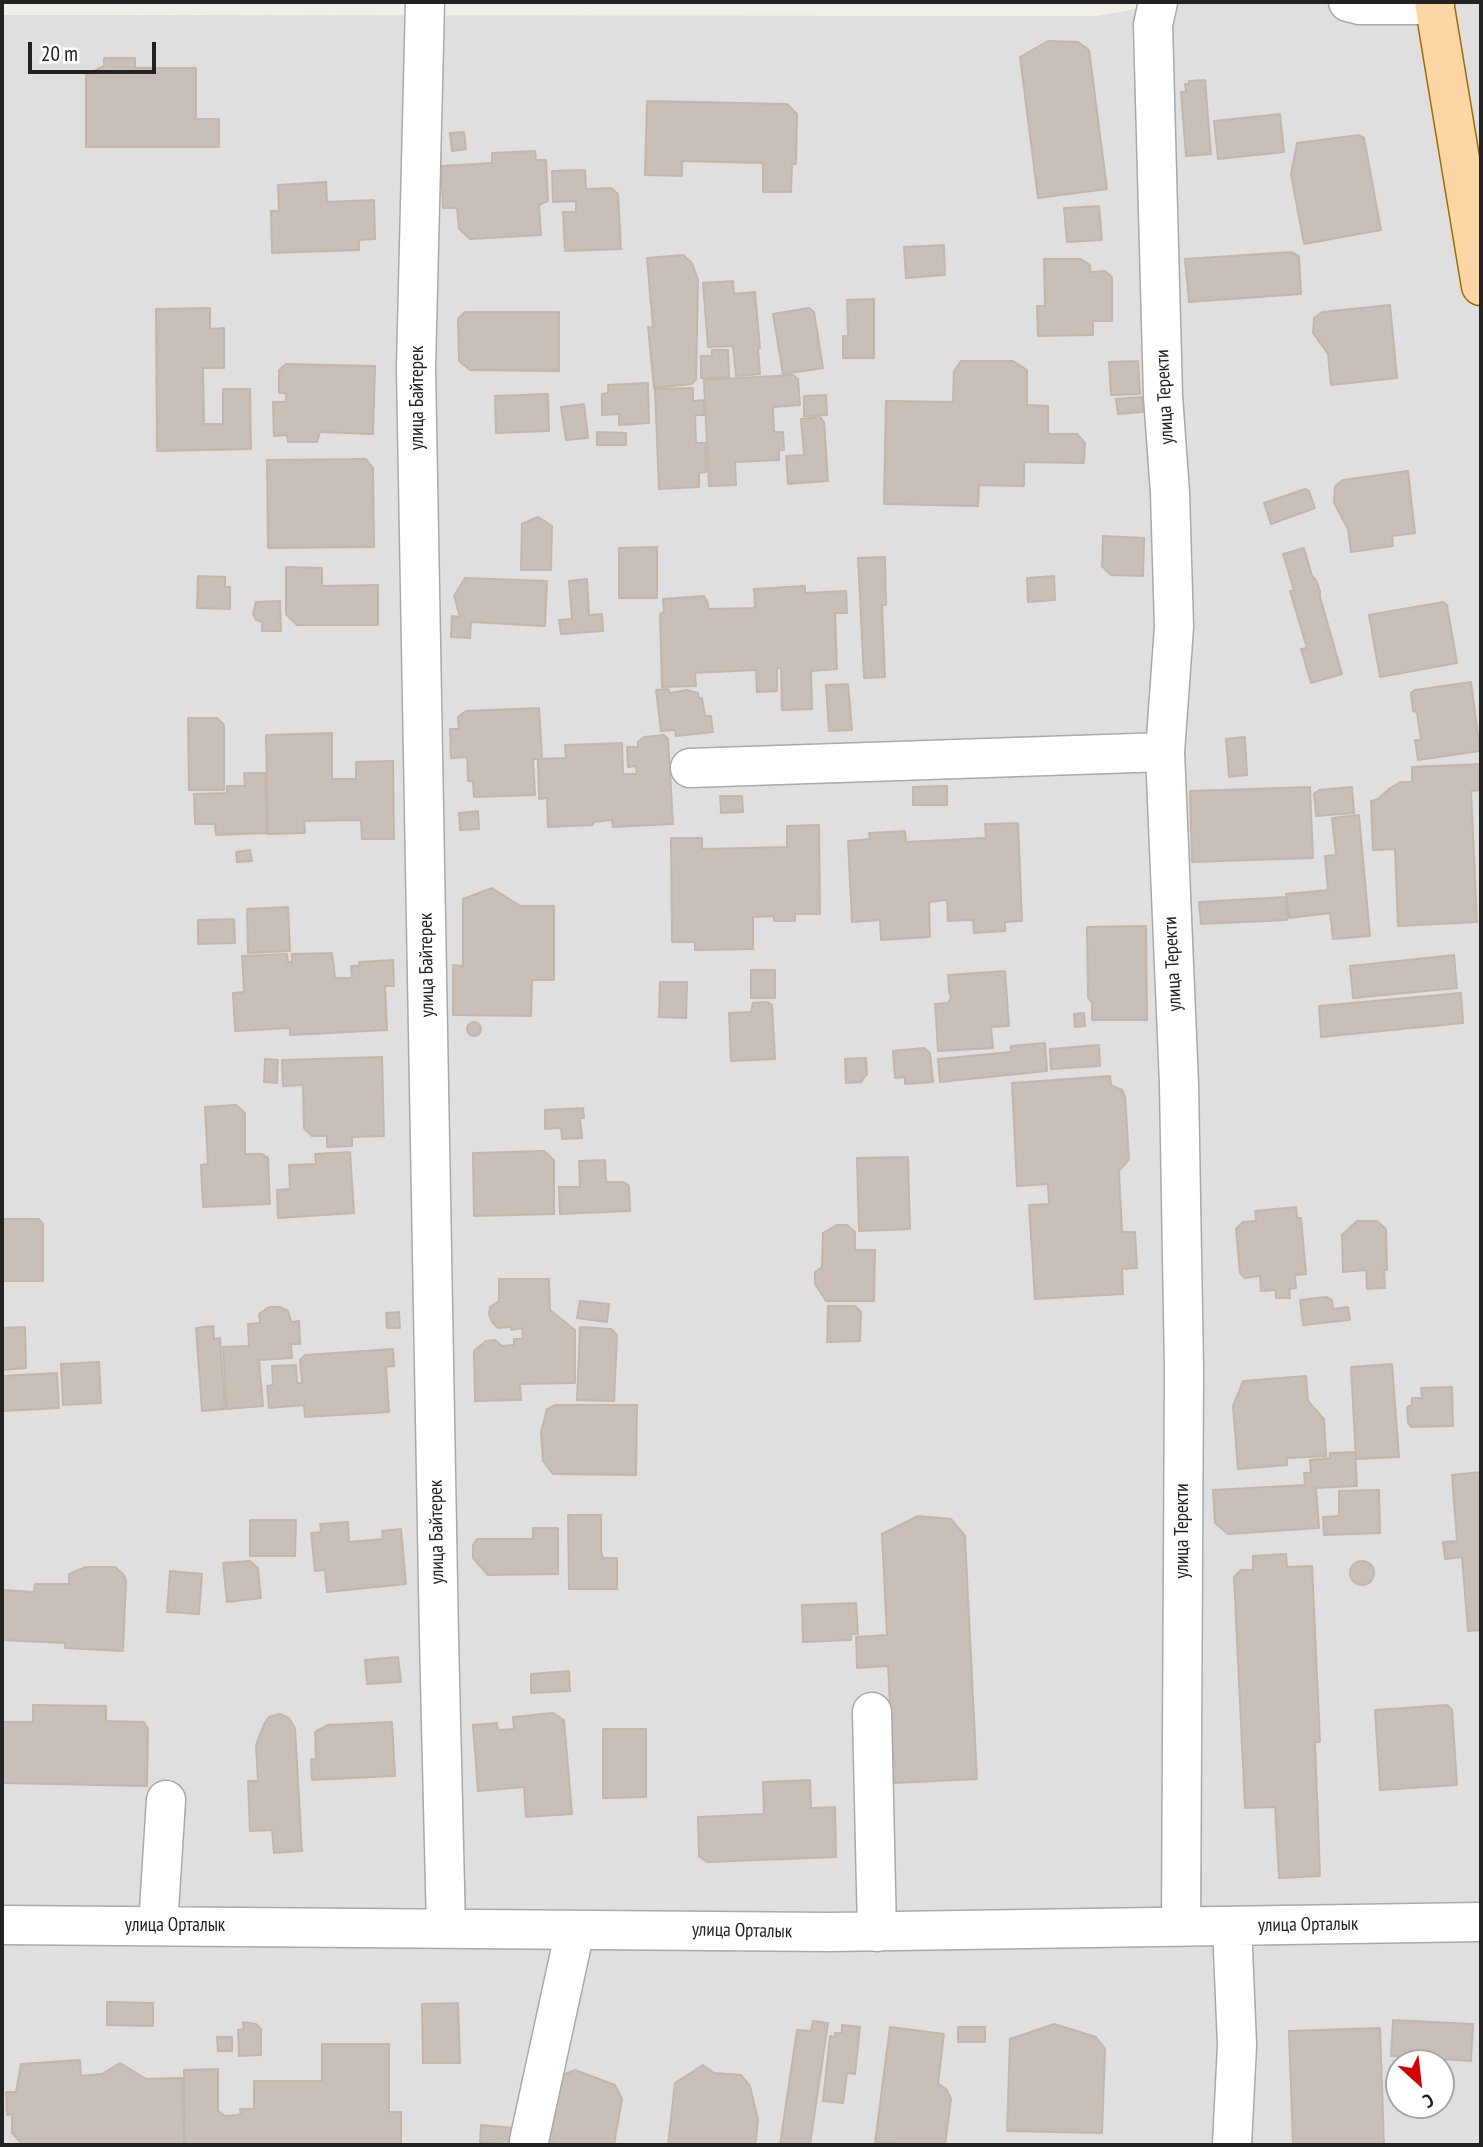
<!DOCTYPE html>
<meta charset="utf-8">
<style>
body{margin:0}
#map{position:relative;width:1483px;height:2147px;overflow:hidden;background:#f2efe9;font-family:"PT Sans Narrow",sans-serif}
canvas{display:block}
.frame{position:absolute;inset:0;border:4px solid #222;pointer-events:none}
.north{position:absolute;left:1385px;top:2049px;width:70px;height:70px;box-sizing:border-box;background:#fff;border:2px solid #a7a7a7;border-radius:50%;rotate:153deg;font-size:19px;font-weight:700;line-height:28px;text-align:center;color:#222}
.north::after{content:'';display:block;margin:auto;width:24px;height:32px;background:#d40000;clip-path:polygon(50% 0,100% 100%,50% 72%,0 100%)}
.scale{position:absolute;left:28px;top:42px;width:128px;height:32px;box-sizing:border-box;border:4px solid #222;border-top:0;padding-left:9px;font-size:21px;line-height:24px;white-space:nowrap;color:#222;-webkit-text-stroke:5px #fff;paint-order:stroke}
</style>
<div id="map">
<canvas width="1483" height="2147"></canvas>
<div class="frame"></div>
<div class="north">С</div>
<div class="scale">20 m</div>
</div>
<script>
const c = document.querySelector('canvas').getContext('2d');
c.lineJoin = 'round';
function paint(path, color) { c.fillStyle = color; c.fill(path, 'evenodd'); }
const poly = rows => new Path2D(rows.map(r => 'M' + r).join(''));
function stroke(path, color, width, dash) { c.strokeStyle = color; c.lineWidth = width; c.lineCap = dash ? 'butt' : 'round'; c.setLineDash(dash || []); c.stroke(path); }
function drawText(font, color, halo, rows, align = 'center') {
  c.font = font + ' "PT Sans Narrow",sans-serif'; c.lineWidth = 6; c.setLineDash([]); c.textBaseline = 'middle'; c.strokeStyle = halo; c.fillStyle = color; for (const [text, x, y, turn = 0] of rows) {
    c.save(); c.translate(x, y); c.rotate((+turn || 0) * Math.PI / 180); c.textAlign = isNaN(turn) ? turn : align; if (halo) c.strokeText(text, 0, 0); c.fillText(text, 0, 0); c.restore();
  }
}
paint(poly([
 [1174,2,1481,2,1481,2145,2,2145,2,15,1097,16],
 [1399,2063,1441,2063,1441,2105,1399,2105]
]), '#e0dfdf');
const building = poly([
 [1048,41,1078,42,1089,50,1107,189,1038,198,1020,57,1048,41],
 [104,58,135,58,135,68,196,68,196,119,219,119,219,147,86,147,86,75,104,66,104,58],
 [1205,80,1211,154,1186,156,1181,92,1186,92,1185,84,1189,84,1189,81,1205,80],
 [647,101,787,104,797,114,796,164,792,164,791,192,763,192,763,163,682,161,682,176,645,175,647,101],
 [1280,114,1284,152,1218,159,1214,121,1280,114],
 [464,132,466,149,452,151,450,133,464,132],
 [1359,135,1364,138,1381,230,1304,244,1291,174,1297,143,1359,135],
 [535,151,536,160,546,160,548,201,539,205,541,235,470,239,459,229,457,208,443,208,441,166,492,163,492,153,535,151],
 [585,170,586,189,611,188,618,194,621,249,565,251,563,212,576,212,576,201,553,202,552,171,585,170],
 [326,182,327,202,374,200,375,239,359,240,359,250,272,253,271,211,279,211,278,185,326,182],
 [1099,206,1102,240,1067,242,1064,208,1099,206],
 [944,245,945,275,906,278,904,247,944,245],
 [1291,252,1299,256,1301,294,1189,302,1185,259,1291,252],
 [683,255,692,263,698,280,696,379,692,384,654,388,648,327,653,328,647,258,683,255],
 [1044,259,1081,259,1090,265,1090,272,1105,271,1112,277,1112,321,1093,321,1093,335,1038,336,1037,306,1045,306,1044,259],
 [733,281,734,294,755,292,760,348,758,349,760,374,736,376,733,346,708,347,703,283,733,281],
 [874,299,874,358,843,358,843,336,848,336,847,300,874,299],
 [1390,305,1397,378,1331,385,1328,354,1313,333,1314,318,1322,312,1390,305],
 [210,308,210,329,224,328,224,368,203,368,204,424,223,424,223,389,250,389,251,449,157,451,156,309,210,308],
 [809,308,814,312,823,368,783,374,773,314,809,308],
 [465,312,559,312,559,371,470,370,459,361,458,319,465,312],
 [712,350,728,350,729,377,701,378,701,356,712,356,712,350],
 [961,361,1013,361,1027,370,1027,405,1048,406,1048,434,1077,434,1085,443,1084,463,1024,462,1024,486,979,485,978,506,884,504,886,401,953,402,954,371,961,361],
 [1138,361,1140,394,1111,395,1109,362,1138,361],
 [286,364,375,366,373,434,320,432,317,442,288,442,287,435,274,436,273,402,286,402,286,393,279,393,279,370,286,364],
 [793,375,798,379,800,405,773,407,774,432,783,432,784,450,779,450,779,460,735,462,736,485,709,486,704,380,793,375],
 [648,383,649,423,619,425,619,414,602,415,602,394,608,393,608,385,648,383],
 [693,388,693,401,704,400,704,415,695,415,696,443,705,443,706,472,699,473,699,487,659,489,655,389,693,388],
 [548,394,549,431,496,433,495,396,548,394],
 [826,395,827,415,804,416,804,396,826,395],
 [1142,397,1143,412,1118,414,1116,399,1142,397],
 [584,404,588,438,566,440,561,407,584,404],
 [820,417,824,422,828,481,788,484,786,456,804,455,801,419,820,417],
 [597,432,626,433,626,445,597,445,597,432],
 [366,459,373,468,374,547,268,548,267,460,366,459],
 [1408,471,1415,533,1392,536,1393,546,1351,552,1348,529,1334,503,1335,486,1343,480,1408,471],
 [1305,489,1309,491,1315,508,1271,524,1264,503,1305,489],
 [538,517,552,526,551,570,521,570,522,524,538,517],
 [1103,536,1144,538,1143,576,1111,575,1102,566,1103,536],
 [657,547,657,598,619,598,619,548,657,547],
 [1304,548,1312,576,1316,580,1320,591,1320,597,1342,674,1311,683,1301,649,1307,648,1290,591,1294,590,1283,554,1304,548],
 [885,557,886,605,882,605,885,677,864,678,858,558,885,557],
 [286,567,322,568,322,586,378,585,378,625,297,625,286,614,286,567],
 [198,576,225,577,225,587,230,587,230,609,197,608,198,576],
 [1054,576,1055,600,1028,602,1027,578,1054,576],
 [465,578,547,581,545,626,471,622,470,638,451,637,452,616,460,617,454,596,465,578],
 [587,579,589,615,602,614,603,631,561,634,559,620,572,619,569,581,587,579],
 [805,586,805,593,846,591,847,613,835,613,837,669,811,671,812,709,782,710,781,668,777,668,777,691,757,692,756,670,695,673,696,686,662,687,660,614,664,612,663,599,704,596,708,603,708,609,755,608,754,589,805,586],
 [280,601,281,631,262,631,262,622,256,620,253,614,256,602,280,601],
 [1443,602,1447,605,1457,663,1380,677,1369,615,1443,602],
 [1471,682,1480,751,1418,760,1415,740,1421,740,1417,712,1413,711,1411,693,1415,690,1471,682],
 [848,684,852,730,829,731,826,685,848,684],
 [668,689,670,693,686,690,698,693,699,699,702,698,705,716,711,716,713,732,676,736,675,730,661,731,656,690,668,689],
 [539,708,542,759,533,759,535,795,474,797,473,781,468,781,467,757,451,758,450,729,459,729,458,717,466,711,539,708],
 [188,718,217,718,224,725,224,790,189,790,188,718],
 [332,733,332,779,356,779,356,762,393,761,394,839,362,839,361,820,304,821,305,833,268,834,266,735,332,733],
 [664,735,668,739,673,824,613,827,612,820,593,822,593,825,548,827,547,798,539,799,538,759,566,758,565,745,622,743,623,774,637,774,636,766,628,767,627,747,638,747,638,742,644,737,664,735],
 [1245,737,1247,775,1229,777,1226,739,1245,737],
 [1481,764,1481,790,1471,791,1477,922,1398,926,1395,849,1373,850,1371,801,1378,799,1389,789,1400,782,1412,782,1412,767,1481,764],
 [244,773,265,773,267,833,216,835,215,824,195,824,194,794,227,793,227,786,245,786,244,773],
 [947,786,947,805,913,805,913,787,947,786],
 [1310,787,1313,858,1192,862,1190,791,1310,787],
 [1352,787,1354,813,1316,816,1314,794,1319,790,1352,787],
 [720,796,742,796,743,812,721,813,720,796],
 [478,811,479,829,460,830,459,813,478,811],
 [1359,815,1370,936,1333,939,1330,913,1289,918,1286,894,1328,890,1325,856,1336,855,1332,818,1359,815],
 [1018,823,1022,921,1005,922,1005,931,974,933,973,920,948,921,947,900,929,902,930,937,881,940,880,920,852,922,848,841,870,839,869,833,905,831,906,842,986,838,985,824,1018,823],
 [819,825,820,914,795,914,795,921,774,921,774,916,753,917,753,949,695,950,695,942,672,942,671,838,702,838,702,849,787,847,787,826,819,825],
 [250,850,252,861,237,862,236,852,250,850],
 [492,888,520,906,554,906,554,980,532,980,531,1016,453,1015,453,965,463,966,463,899,492,888],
 [1286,897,1287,920,1201,924,1199,902,1286,897],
 [288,907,290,951,248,953,247,909,288,907],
 [234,919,235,943,198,944,198,920,234,919],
 [1146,926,1147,1020,1092,1020,1092,1003,1088,998,1087,927,1146,926],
 [332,953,335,978,352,978,351,966,359,966,359,962,393,960,394,986,385,986,387,1030,290,1035,290,1028,235,1031,233,993,244,992,242,956,287,954,288,962,292,962,292,954,332,953],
 [1454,955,1457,988,1353,998,1350,966,1454,955],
 [751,970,775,970,775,998,751,998,751,970],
 [1005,971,1009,1026,991,1027,993,1048,938,1051,935,1004,948,1003,951,998,949,991,948,975,1005,971],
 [660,982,687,982,686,1018,659,1017,660,982],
 [1461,993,1463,1023,1321,1037,1319,1006,1461,993],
 [767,1002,772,1005,775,1059,731,1061,729,1013,751,1012,753,1003,767,1002],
 [1084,1013,1085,1026,1075,1027,1074,1014,1084,1013],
 '467 1029a7 7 0 1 1 14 0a7 7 0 1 1-14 0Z',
 [1045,1043,1047,1071,940,1082,938,1059,1011,1052,1011,1046,1045,1043],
 [1099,1045,1100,1066,1051,1069,1050,1049,1099,1045],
 [924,1048,930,1053,933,1082,905,1084,905,1077,895,1078,893,1051,924,1048],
 [382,1057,384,1136,352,1137,352,1146,327,1147,327,1136,312,1136,304,1128,303,1085,283,1086,282,1060,382,1057],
 [866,1058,867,1074,861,1082,846,1083,845,1059,866,1058],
 [265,1059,278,1060,277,1083,264,1082,265,1059],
 [1110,1076,1111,1085,1122,1090,1125,1096,1129,1159,1119,1171,1122,1232,1135,1232,1137,1268,1122,1269,1123,1294,1035,1299,1029,1205,1049,1204,1048,1184,1017,1186,1012,1083,1110,1076],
 [236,1105,245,1113,245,1154,262,1154,268,1158,270,1204,203,1207,201,1165,208,1164,205,1107,236,1105],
 [583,1108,584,1118,580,1118,582,1138,562,1139,561,1128,545,1129,545,1110,583,1108],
 [544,1151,554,1160,554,1214,474,1216,473,1153,544,1151],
 [350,1152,354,1213,278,1218,277,1190,290,1189,289,1165,316,1164,315,1154,350,1152],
 [908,1157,910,1229,859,1231,857,1158,908,1157],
 [605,1160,606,1182,624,1182,629,1186,630,1211,560,1214,559,1187,580,1187,579,1161,605,1160],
 [1296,1207,1297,1218,1301,1218,1306,1274,1295,1275,1296,1288,1289,1289,1290,1298,1276,1298,1276,1290,1261,1291,1260,1276,1245,1278,1240,1273,1236,1229,1243,1222,1256,1221,1255,1211,1296,1207],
 [2,1219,39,1219,43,1224,43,1281,2,1281,2,1219],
 [1357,1221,1377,1221,1386,1229,1387,1270,1384,1270,1385,1288,1367,1289,1366,1270,1343,1272,1342,1235,1357,1221],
 [837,1225,847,1225,855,1232,855,1250,875,1250,874,1301,826,1301,815,1284,815,1272,822,1267,823,1233,837,1225],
 [499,1279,549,1279,550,1310,575,1330,575,1383,520,1384,521,1400,475,1401,474,1351,486,1341,495,1340,502,1346,514,1345,514,1339,523,1339,522,1328,511,1330,511,1327,498,1328,492,1322,489,1314,490,1307,499,1301,499,1279],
 [1326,1297,1332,1300,1333,1309,1348,1307,1350,1320,1303,1325,1300,1300,1326,1297],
 [580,1301,609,1304,607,1322,577,1318,580,1301],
 [828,1306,855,1306,861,1312,860,1341,827,1342,828,1306],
 [269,1307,280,1307,288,1311,291,1322,299,1321,300,1344,291,1344,292,1358,259,1360,263,1406,227,1409,223,1347,249,1346,248,1324,260,1323,259,1314,269,1307],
 [399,1312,400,1328,387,1328,386,1313,399,1312],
 [213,1326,214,1339,220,1338,225,1409,202,1411,196,1328,213,1326],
 [25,1327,26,1368,2,1370,2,1328,25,1327],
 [580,1327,611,1329,617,1335,614,1401,577,1400,580,1327],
 [393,1349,394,1366,386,1367,389,1412,305,1417,304,1405,269,1408,267,1386,273,1385,272,1366,296,1365,297,1383,302,1383,300,1360,305,1355,393,1349],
 [99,1362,101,1403,63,1405,61,1364,99,1362],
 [1392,1364,1399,1457,1356,1459,1351,1367,1392,1364],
 [57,1373,59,1408,2,1411,2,1376,57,1373],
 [1306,1376,1308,1401,1324,1419,1326,1456,1287,1458,1287,1465,1238,1469,1233,1406,1243,1381,1306,1376],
 [1452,1387,1453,1426,1411,1427,1408,1423,1407,1407,1412,1405,1412,1398,1422,1398,1421,1388,1452,1387],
 [555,1405,637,1405,636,1475,553,1474,543,1461,541,1432,547,1409,555,1405],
 [1355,1452,1357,1486,1316,1488,1319,1528,1228,1534,1215,1523,1213,1490,1305,1485,1304,1473,1311,1473,1310,1460,1330,1458,1330,1453,1355,1452],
 [1481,1472,1481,1630,1468,1631,1462,1557,1445,1559,1443,1542,1457,1541,1452,1475,1481,1472],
 [1379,1490,1380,1533,1324,1535,1323,1517,1339,1516,1339,1491,1379,1490],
 [568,1515,601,1515,601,1551,603,1558,617,1558,617,1589,569,1589,568,1515],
 [918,1516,951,1519,965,1536,977,1779,894,1783,888,1666,857,1668,856,1637,887,1635,882,1534,918,1516],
 [250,1520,296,1520,295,1556,250,1556,250,1520],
 [348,1522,349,1542,383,1539,382,1531,401,1529,406,1584,327,1592,325,1570,315,1571,311,1533,321,1532,320,1524,348,1522],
 [533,1528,558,1528,558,1574,488,1575,473,1558,473,1545,477,1539,533,1539,533,1528],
 [1286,1554,1287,1567,1312,1566,1320,1742,1315,1742,1320,1876,1279,1878,1275,1807,1245,1808,1234,1577,1241,1570,1253,1570,1253,1556,1286,1554],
 '1350 1573a12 12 0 1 1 24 0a12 12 0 1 1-24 0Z',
 [250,1561,258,1568,261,1598,227,1602,223,1563,250,1561],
 [86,1567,115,1567,124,1575,126,1581,123,1651,65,1648,65,1643,2,1640,2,1590,34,1592,35,1584,69,1584,69,1574,86,1567],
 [170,1571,202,1574,199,1614,167,1612,170,1571],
 [856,1603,858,1634,851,1634,851,1640,803,1642,802,1605,856,1603],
 [398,1657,401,1682,367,1684,365,1660,398,1657],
 [569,1671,570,1691,531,1693,531,1674,569,1671],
 [33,1705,106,1706,106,1721,144,1722,148,1729,147,1786,2,1783,2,1722,33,1722,33,1705],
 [1447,1705,1452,1710,1457,1785,1380,1790,1375,1710,1447,1705],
 [553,1713,564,1720,572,1814,526,1817,524,1787,478,1791,473,1725,497,1723,498,1730,514,1729,513,1717,553,1713],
 [280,1714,289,1718,295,1728,302,1851,274,1853,272,1830,250,1831,248,1781,258,1781,256,1745,264,1724,269,1717,280,1714],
 [392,1722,395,1776,312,1780,311,1759,316,1759,315,1732,328,1725,392,1722],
 [603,1729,646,1729,646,1797,603,1798,603,1729],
 [810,1780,811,1808,835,1807,836,1857,707,1862,699,1856,698,1817,764,1814,763,1782,810,1780],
 [107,2002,153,2003,153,2026,107,2025,107,2002],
 [458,2003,460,2063,423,2063,422,2004,458,2003],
 [1393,2020,1473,2024,1471,2061,1391,2056,1393,2020],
 [813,2021,828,2023,810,2145,780,2145,797,2030,811,2031,813,2021],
 [243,2022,256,2024,261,2029,261,2055,239,2056,238,2030,244,2029,243,2022],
 [1054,2024,1096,2037,1105,2049,1102,2133,1007,2131,1010,2039,1054,2024],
 [842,2025,860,2027,855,2074,847,2073,843,2103,823,2101,830,2036,835,2037,835,2033,842,2033,842,2025],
 [890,2027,944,2034,938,2083,947,2090,951,2099,945,2145,875,2143,890,2027],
 [958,2027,985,2027,985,2042,958,2042,958,2027],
 [1380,2028,1384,2145,1293,2145,1289,2031,1380,2028],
 [217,2037,232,2037,232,2051,218,2051,217,2037],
 [322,2044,389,2044,389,2112,401,2112,401,2145,185,2145,184,2070,218,2069,218,2111,225,2116,238,2115,241,2113,240,2109,254,2109,254,2081,322,2081,322,2044],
 [80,2060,81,2076,102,2074,120,2063,146,2079,182,2078,184,2145,23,2145,12,2133,12,2114,7,2115,6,2092,16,2092,21,2064,80,2060],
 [703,2065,714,2073,741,2075,750,2086,758,2120,756,2141,753,2145,668,2145,675,2083,703,2065],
 [575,2070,615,2085,622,2099,614,2145,552,2145,553,2142,543,2140,553,2079,575,2070],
 [481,2125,513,2128,512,2145,480,2142,481,2125]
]);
paint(building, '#c7bfb8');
stroke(building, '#c4b6ab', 2);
const minor = poly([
 [425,2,416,368,439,1638,446,1928],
 [1158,2,1153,25,1163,396,1170,493,1174,627,1165,752,1179,1084,1184,1370,1181,1927],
 [1348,2,1360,5,1435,5],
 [690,768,1165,752],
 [872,1712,877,1932],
 [2,1925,830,1932,1481,1922],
 [158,1926,166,1800],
 [1232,1926,1237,2045,1232,2145],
 [529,2141,575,1930]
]);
const major = poly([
 [1434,2,1481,286]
]);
stroke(minor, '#a9a9a9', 41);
stroke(major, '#a06b00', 41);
stroke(minor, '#fff', 38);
stroke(major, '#fcd6a4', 38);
drawText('19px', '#222', '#fff', [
 ["улица Теректи",1165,397,-93],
 ["улица Байтерек",418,398,-90],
 ["улица Теректи",1173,964,-93],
 ["улица Байтерек",427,965,-91],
 ["улица Теректи",1183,1531,-90],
 ["улица Байтерек",437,1532,-91],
 ["улица Орталык",1308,1925,-1],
 ["улица Орталык",175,1926],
 ["улица Орталык",742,1931,1]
]);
</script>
